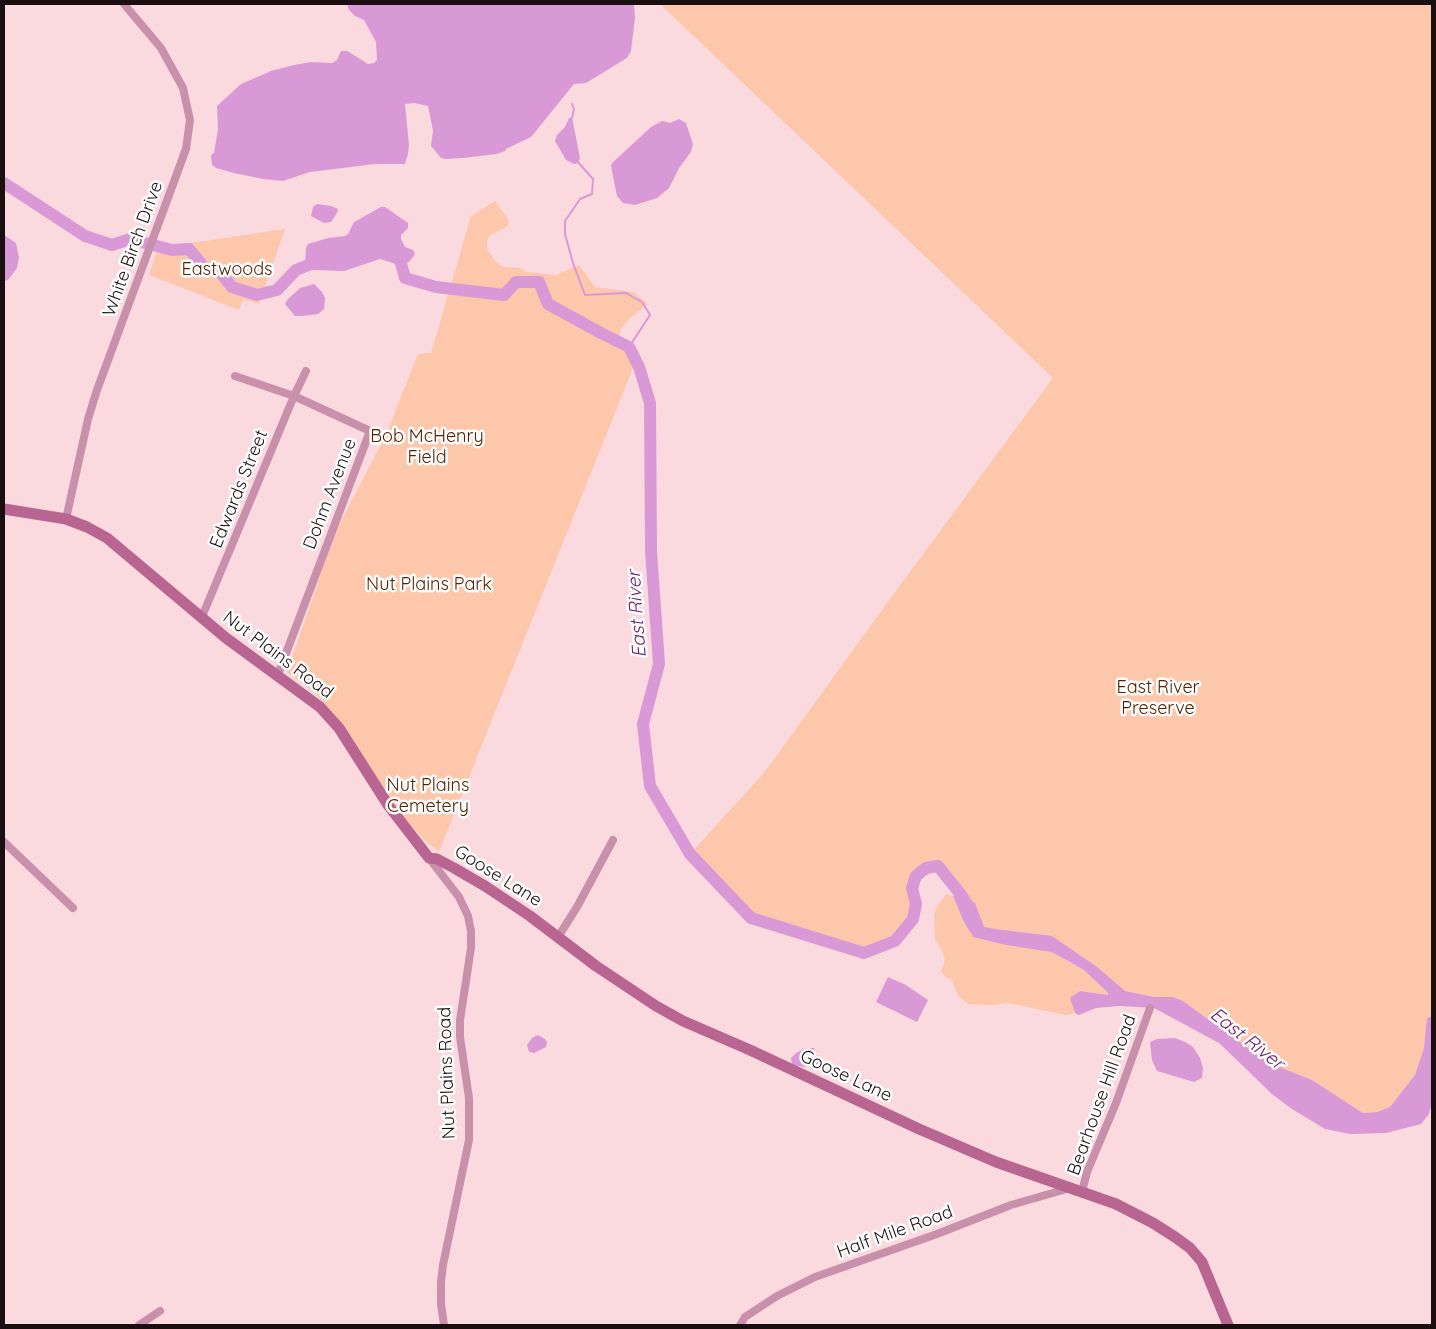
<!DOCTYPE html>
<style>
body{margin:0}
#map{position:relative;width:1436px;height:1329px;overflow:hidden;background:#fadade;font-family:Quicksand,sans-serif}
canvas{display:block}
.frame{position:absolute;inset:0;border:5px solid #1b0e10;pointer-events:none}
</style>
<div id="map">
<canvas width="1436" height="1329"></canvas>
<div class="frame"></div>
</div>
<script>
const c = document.querySelector('canvas').getContext('2d');
c.lineJoin = 'round';
function paint(path, color) { c.fillStyle = color; c.fill(path, 'evenodd'); }
const poly = rows => new Path2D(rows.map(r => 'M' + r).join(''));
function stroke(path, color, width, dash) { c.strokeStyle = color; c.lineWidth = width; c.lineCap = dash ? 'butt' : 'round'; c.setLineDash(dash || []); c.stroke(path); }
function drawText(font, color, halo, rows, align = 'center') {
  c.font = font + ' Quicksand,sans-serif'; c.lineWidth = 5; c.setLineDash([]); c.textBaseline = 'middle'; c.strokeStyle = halo; c.fillStyle = color; for (const [text, x, y, turn = 0] of rows) {
    c.save(); c.translate(x, y); c.rotate((+turn || 0) * Math.PI / 180); c.textAlign = isNaN(turn) ? turn : align; if (halo) c.strokeText(text, 0, 0); c.fillText(text, 0, 0); c.restore();
  }
}
paint(poly([
 [660,4,1432,4,1432,1016,1427,1018,1424,1048,1415,1075,1390,1107,1377,1112,1363,1113,1312,1080,1267,1062,1183,1001,1173,997,1154,997,1125,991,1116,994,1089,969,1063,957,1068,962,1084,970,1108,993,1108,995,1080,991,1071,998,1075,1013,1066,1015,1008,1003,992,1005,968,1004,959,997,951,979,945,977,941,971,945,961,942,950,935,940,934,917,936,908,946,894,953,896,963,920,973,937,1006,945,1051,951,1030,941,1002,937,981,931,965,911,962,896,938,867,926,868,916,876,912,888,916,904,913,919,895,941,864,953,751,918,690,854,764,773,890,599,1053,378],
 [495,201,508,219,509,224,505,228,490,235,487,241,487,249,496,262,503,267,520,268,526,272,556,275,579,265,595,287,633,292,648,304,630,318,620,330,620,339,637,358,439,852,422,838,382,791,344,725,318,696,287,672,318,583,328,546,386,435,418,354,431,353,471,216],
 [285,229,259,304,243,299,239,310,149,275,158,248]
]), '#fdc7ab');
paint(poly([
 [347,4,634,4,635,18,631,51,627,58,586,83,574,84,531,137,506,149,505,151,497,154,463,158,446,159,441,158,431,146,433,131,428,106,414,103,405,104,409,145,408,154,405,164,375,164,310,172,283,181,263,179,234,173,216,168,212,165,211,155,214,153,218,129,217,106,241,84,271,71,294,65,311,62,332,63,337,60,341,51,347,51,368,64,374,63,377,60,376,42,364,20,355,16,349,10],
 [572,117,580,158,578,163,574,164,566,160,555,141,557,135,565,127,569,118],
 [679,119,686,123,693,144,691,152,679,168,669,188,657,198,635,205,623,203,617,196,611,166,612,163,651,127,662,121,670,123],
 [317,204,331,206,338,209,337,213,331,222,324,223,311,216,313,207],
 [381,207,385,207,408,223,408,228,401,235,401,239,405,247,413,250,415,254,410,261,402,266,380,259,344,271,313,270,308,269,305,265,306,248,308,244,328,238,345,236,348,234,354,222],
 [4,235,16,243,19,258,17,268,8,280,4,281],
 [314,284,322,292,325,298,324,309,318,314,302,316,295,316,285,304,287,300,300,288],
 [953,896,962,896,975,903,984,927,995,929,1052,936,1097,967,1125,991,1154,997,1173,997,1183,1001,1267,1062,1312,1080,1363,1113,1377,1112,1390,1107,1415,1075,1424,1048,1427,1018,1432,1016,1432,1102,1429,1114,1421,1124,1386,1133,1350,1134,1325,1129,1292,1109,1273,1095,1219,1043,1154,1008,1119,1006,1096,1008,1079,1015,1075,1013,1070,998,1080,991,1108,995,1108,993,1084,970,1052,952,1006,945,973,937,963,920],
 [888,977,906,985,928,1000,917,1022,876,1002],
 [538,1035,545,1039,547,1042,546,1047,534,1053,529,1052,527,1045,532,1038],
 [1175,1038,1185,1042,1193,1047,1200,1058,1203,1068,1202,1078,1194,1082,1157,1071,1152,1060,1150,1042,1157,1039],
 [807,1048,814,1048,819,1064,804,1067,792,1065,791,1058,796,1053]
]), '#d999d7');
stroke(poly([
 [572,118,574,109,572,104],
 [577,161,593,179,592,194,580,199,565,221,565,234,573,263,585,295,626,293,642,302,650,315,629,347]
]), '#d999d7', 2);
stroke(poly([
 [4,183,85,236,112,245,130,239,172,250,189,249,204,267,220,272,232,287,257,295,277,290,296,270,321,260],
 [392,254,399,256,405,278,436,287,504,295,516,282,539,282,548,304,601,333,629,347,639,367,650,403,651,551,659,664,643,724,650,786,690,854,751,918,864,953,895,941,913,919,916,904,912,888,916,876,926,868,938,866,962,896,971,911]
]), '#d999d7', 12);
stroke(poly([
 [235,376,294,396,370,431,277,677],
 [66,519,88,419,97,390,186,149,190,120,183,88,161,48,124,4],
 [201,619,294,396,306,371],
 [4,842,73,908],
 [429,858,459,897,468,916,471,931,471,948,460,1020,460,1037,469,1098,469,1140,443,1265,441,1282,441,1304,444,1325],
 [558,937,577,907,613,840],
 [1082,1192,1087,1172,1116,1103,1150,1008],
 [139,1325,160,1311],
 [740,1325,745,1317,777,1296,815,1277,937,1234,1011,1205,1070,1188]
]), '#c990ac', 8);
stroke(poly([
 [4,509,66,519,87,527,107,538,226,638,320,707,339,728,388,805,429,858,437,859,454,868,485,886,530,916,596,966,656,1006,683,1021,750,1050,919,1129,996,1162,1116,1204,1153,1223,1175,1237,1190,1248,1202,1262,1228,1325]
]), '#b86691', 11);
drawText('18px', '#1b0e10', '#fff', [
 ["White Birch Drive",133,249,-70],
 ["Edwards Street",239,489,-68],
 ["Dohm Avenue",330,494,-69],
 ["Nut Plains Road",278,655,37],
 ["Goose Lane",498,876,32],
 ["Nut Plains Road",447,1073,-92],
 ["Goose Lane",846,1076,25],
 ["Bearhouse Hill Road",1102,1095,-70],
 ["Half Mile Road",895,1232,-20]
]);
drawText('18px', '#542201', '#fff', [
 ["Eastwoods",227,270],
 ["Bob McHenry",427,437],
 ["Field",427,458],
 ["Nut Plains Park",429,585],
 ["East River",1158,688],
 ["Preserve",1158,709],
 ["Nut Plains",428,786],
 ["Cemetery",428,807]
]);
drawText('italic 19px', '#6d216d', '#fff', [
 ["East River",637,614,-94],
 ["East River",1247,1039,38]
]);
</script>
